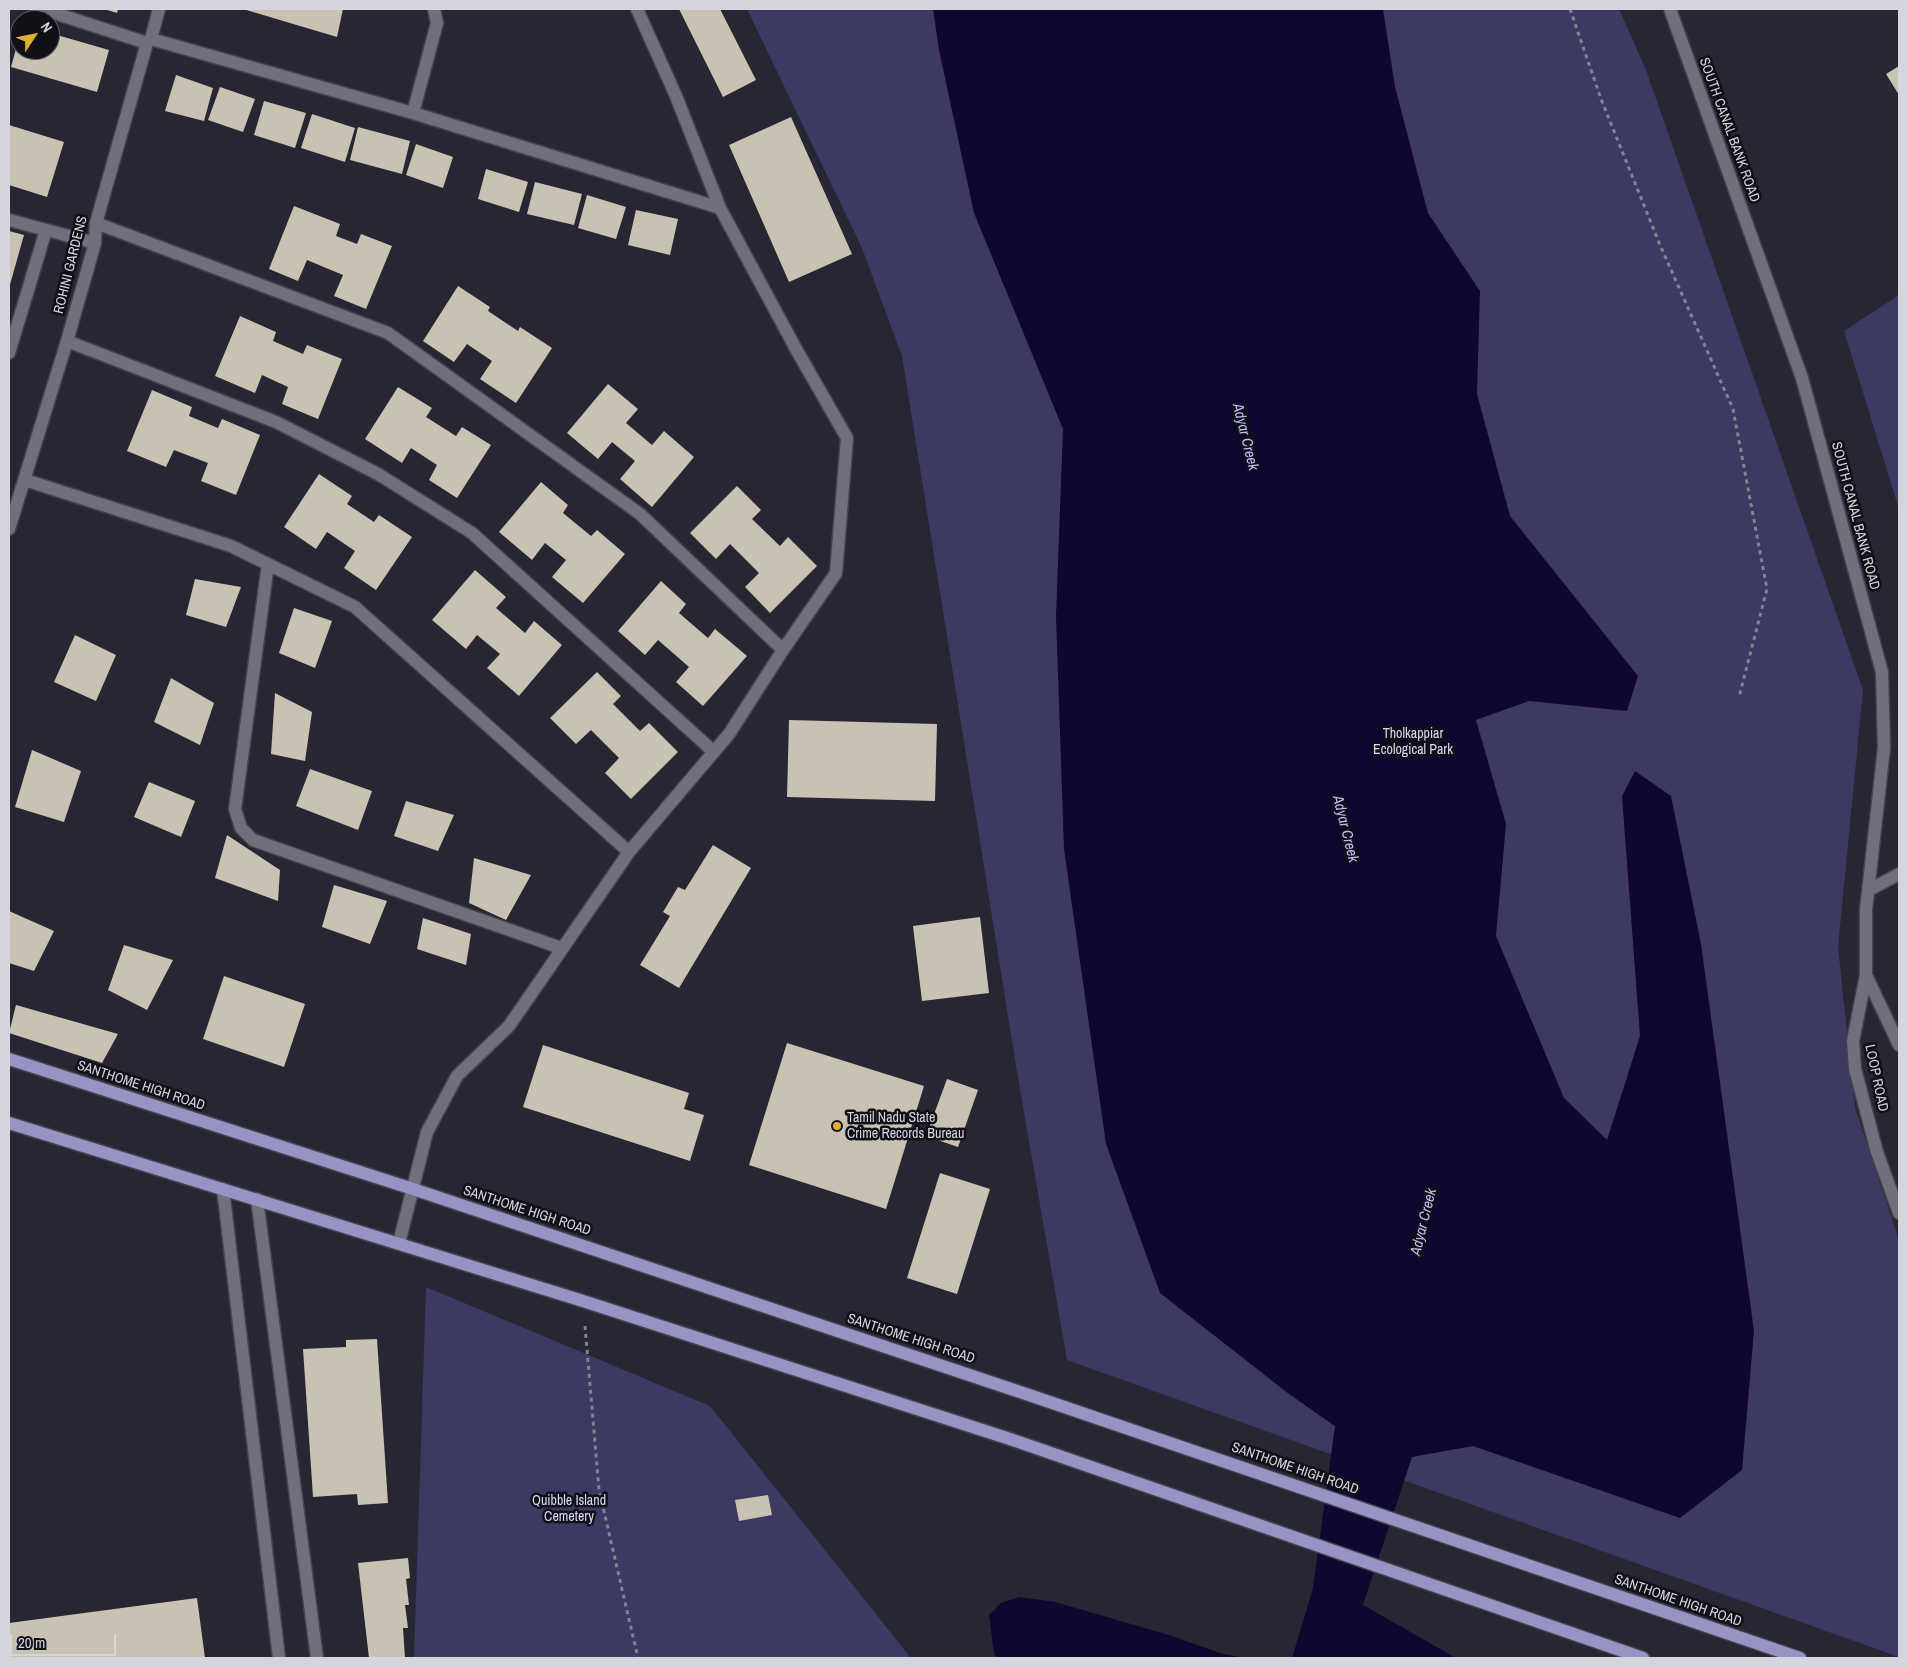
<!DOCTYPE html>
<style>
body{margin:0}
#map{position:relative;width:1908px;height:1667px;overflow:hidden;background:#272734;font-family:"Archivo Narrow",sans-serif}
canvas{display:block}
.frame{position:absolute;inset:0;border:10px solid #d5d5de;pointer-events:none}
.north{position:absolute;left:10px;top:10px;width:50px;height:50px;box-sizing:border-box;background:#101016;border:1px solid #5f5f66;border-radius:50%;rotate:56deg;font-size:14px;font-weight:700;line-height:20px;text-align:center;color:#d5d5de}
.north::after{content:'';display:block;margin:auto;width:18px;height:22px;background:#e0b034;clip-path:polygon(50% 0,100% 100%,50% 72%,0 100%)}
.scale{position:absolute;left:10px;top:1634px;width:106px;height:22px;box-sizing:border-box;border:2px solid #d5d5de;border-top:0;padding-left:6px;font-size:15px;line-height:18px;white-space:nowrap;color:#d5d5de;-webkit-text-stroke:4px #101016;paint-order:stroke}
</style>
<div id="map">
<canvas width="1908" height="1667"></canvas>
<div class="frame"></div>
<div class="north">N</div>
<div class="scale">20 m</div>
</div>
<script>
const c = document.querySelector('canvas').getContext('2d');
c.lineJoin = 'round';
function paint(path, color) { c.fillStyle = color; c.fill(path, 'evenodd'); }
const poly = rows => new Path2D(rows.map(r => 'M' + r).join(''));
function stroke(path, color, width, dash) { c.strokeStyle = color; c.lineWidth = width; c.lineCap = dash ? 'butt' : 'round'; c.setLineDash(dash || []); c.stroke(path); }
function drawText(font, color, halo, rows, align = 'center') {
  c.font = font + ' "Archivo Narrow",sans-serif'; c.lineWidth = 5; c.setLineDash([]); c.textBaseline = 'middle'; c.strokeStyle = halo; c.fillStyle = color; for (const [text, x, y, turn = 0] of rows) {
    c.save(); c.translate(x, y); c.rotate((+turn || 0) * Math.PI / 180); c.textAlign = isNaN(turn) ? turn : align; if (halo) c.strokeText(text, 0, 0); c.fillText(text, 0, 0); c.restore();
  }
}
paint(poly([
 [747,9,1619,9,1646,70,1863,690,1838,947,1855,1108,1899,1240,1899,1657,1067,1360,1017,1072,902,356,862,248],
 [1899,295,1899,509,1844,331],
 [426,1287,710,1406,911,1658,414,1658]
]), '#3c3963');
paint(poly([
 [933,9,1383,9,1395,87,1428,213,1480,291,1477,394,1510,516,1638,676,1627,711,1529,701,1476,720,1506,824,1496,936,1564,1098,1607,1140,1640,1036,1622,796,1635,771,1671,796,1701,944,1754,1331,1742,1470,1680,1518,1473,1446,1412,1457,1363,1605,1456,1658,1292,1658,1313,1588,1335,1426,1289,1394,1160,1293,1106,1144,1064,849,1056,616,1063,429,974,213,939,50],
 [1020,1597,1055,1602,1169,1635,1220,1653,1245,1658,998,1658,994,1654,989,1615,1001,1603]
]), '#100730');
paint(poly([
 [104,9,118,9,117,13],
 [243,9,343,9,337,37],
 [679,9,720,9,756,80,723,97],
 [50,33,109,50,97,92,11,67,19,38,20,50,50,50],
 [1899,66,1899,95,1886,74],
 [176,75,213,88,204,121,165,111],
 [220,87,255,99,243,132,208,120],
 [264,101,306,113,295,148,254,135],
 [312,114,355,128,345,162,301,148],
 [791,117,852,254,789,282,729,145],
 [9,125,64,142,47,197,9,185],
 [358,127,410,141,402,174,350,160],
 [416,144,453,157,443,188,406,175],
 [486,169,528,182,519,212,478,199],
 [535,182,582,194,574,225,527,214],
 [587,195,626,207,616,239,578,228],
 [294,206,340,224,336,236,357,244,361,234,392,246,366,309,334,296,343,275,307,260,298,281,269,269],
 [636,210,678,219,670,255,628,245],
 [9,231,24,235,9,288],
 [458,286,490,307,488,311,518,331,520,327,552,348,516,403,480,379,492,361,467,344,454,362,423,341],
 [240,316,276,332,273,341,303,354,307,345,342,359,318,419,282,404,288,387,262,375,255,393,215,376],
 [608,384,638,409,626,423,652,445,664,431,694,457,652,507,620,479,635,461,612,442,598,459,567,433],
 [398,387,432,408,426,417,456,436,462,427,491,445,457,498,429,480,437,465,411,448,402,463,365,439],
 [152,390,192,407,189,416,218,428,222,419,260,435,236,495,201,481,208,463,174,450,166,467,127,451],
 [319,474,352,496,347,504,374,522,379,515,412,537,376,590,344,568,355,551,327,532,316,549,284,527],
 [541,482,568,505,563,513,591,536,597,530,625,554,583,603,552,577,566,560,545,543,532,560,499,532],
 [737,486,761,510,752,519,780,546,788,537,817,566,770,613,745,587,759,573,730,544,716,559,690,533],
 [475,570,506,597,496,608,525,633,534,621,562,645,519,696,487,668,500,654,477,635,466,649,432,620],
 [195,579,241,587,226,627,186,615],
 [661,581,686,604,679,613,708,638,715,629,747,656,703,706,676,682,689,667,658,640,645,655,618,631],
 [294,608,332,621,315,668,279,653],
 [75,635,116,655,96,701,54,682],
 [597,672,621,696,613,704,640,731,649,723,678,752,631,799,605,773,619,758,591,730,576,744,550,718],
 [171,678,214,703,200,745,154,722],
 [275,693,312,712,305,761,271,754],
 [789,720,937,724,935,801,787,797],
 [32,750,81,771,64,822,15,807],
 [310,769,372,791,358,830,296,806],
 [149,782,195,801,181,837,134,817],
 [406,801,454,815,438,851,394,836],
 [227,835,280,870,278,901,215,878],
 [713,845,751,868,679,988,640,965,670,916,663,912,678,887,685,890],
 [474,858,531,875,506,920,469,903],
 [334,885,387,901,370,944,322,927],
 [9,911,54,931,34,971,9,963],
 [980,917,989,993,922,1001,913,926],
 [423,918,471,934,466,965,417,949],
 [124,945,173,960,147,1010,108,990],
 [224,976,305,1004,284,1067,203,1039],
 [16,1005,118,1034,102,1063,9,1033],
 [787,1043,924,1086,886,1209,749,1165],
 [543,1045,689,1093,684,1109,704,1115,690,1161,523,1107],
 [947,1079,978,1090,958,1147,926,1136],
 [940,1173,990,1189,957,1294,907,1278],
 [377,1339,388,1503,358,1505,357,1494,313,1497,303,1349,346,1347,346,1340],
 [768,1495,772,1515,739,1521,735,1500],
 [408,1558,410,1578,406,1579,409,1605,405,1605,408,1628,403,1628,405,1658,369,1658,358,1563],
 [197,1598,205,1658,9,1658,9,1623]
]), '#c9c2b2');
const minor = poly([
 [42,9,147,43],
 [637,9,676,96,720,208,796,349,847,438,836,573,783,650],
 [1670,9,1802,378,1882,672,1884,748,1866,910,1866,975,1899,1045],
 [151,39,413,113,720,208],
 [413,113,437,23,434,9],
 [9,220,95,243],
 [96,223,388,333,640,514,783,650,729,734,629,852,509,1026,457,1076,427,1132,399,1243],
 [67,341,276,422,378,474,472,533,714,752],
 [9,353,46,230],
 [25,480,231,546,355,607,629,852],
 [9,529,67,341,95,243,96,223,147,43,151,39,159,9],
 [268,564,235,809,241,828,253,840,561,948],
 [1869,890,1899,874],
 [1866,975,1853,1041,1855,1069,1877,1152,1899,1213],
 [223,1189,279,1658],
 [257,1199,317,1658]
]);
const major = poly([
 [9,1059,413,1189,1032,1396,1800,1658],
 [9,1123,583,1301,1013,1440,1643,1658]
]);
stroke(minor, '#43434e', 15);
stroke(major, '#43434e', 15);
stroke(poly([
 [1570,9,1601,99,1660,245,1733,409,1767,589,1739,697],
 [585,1326,599,1490,638,1658]
]), '#84848f', 3, [4, 4]);
stroke(minor, '#6f6f7e', 12);
stroke(major, '#9594c5', 12);
for (const [x, y, r, color] of [
 [837,1126,5,"#e0b034"]
]) { const dot = new Path2D(); dot.arc(x, y, r, 0, 2 * Math.PI); c.fillStyle = color; c.fill(dot); stroke(dot, '#101016', 2); }
drawText('14px', '#d5d5de', '#101016', [
 ["SOUTH CANAL BANK ROAD",1729,130,70],
 ["ROHINI GARDENS",71,265,-76],
 ["SOUTH CANAL BANK ROAD",1855,516,75],
 ["LOOP ROAD",1876,1078,78],
 ["SANTHOME HIGH ROAD",141,1086,18],
 ["SANTHOME HIGH ROAD",527,1211,18],
 ["SANTHOME HIGH ROAD",911,1339,18],
 ["SANTHOME HIGH ROAD",1295,1469,19],
 ["SANTHOME HIGH ROAD",1678,1601,19]
]);
drawText('14px', '#d9d9f9', '#101016', [
 ["Tholkappiar",1413,734],
 ["Ecological Park",1413,750],
 ["Quibble Island",569,1501],
 ["Cemetery",569,1517]
]);
drawText('14px', '#d5d5de', '#101016', [
 ["Tamil Nadu State",847,1118],
 ["Crime Records Bureau",847,1134]
], 'left');
drawText('italic 15px', '#bdbbf8', '#101016', [
 ["Adyar Creek",1245,437,76],
 ["Adyar Creek",1345,829,76],
 ["Adyar Creek",1424,1222,-76]
]);
</script>
